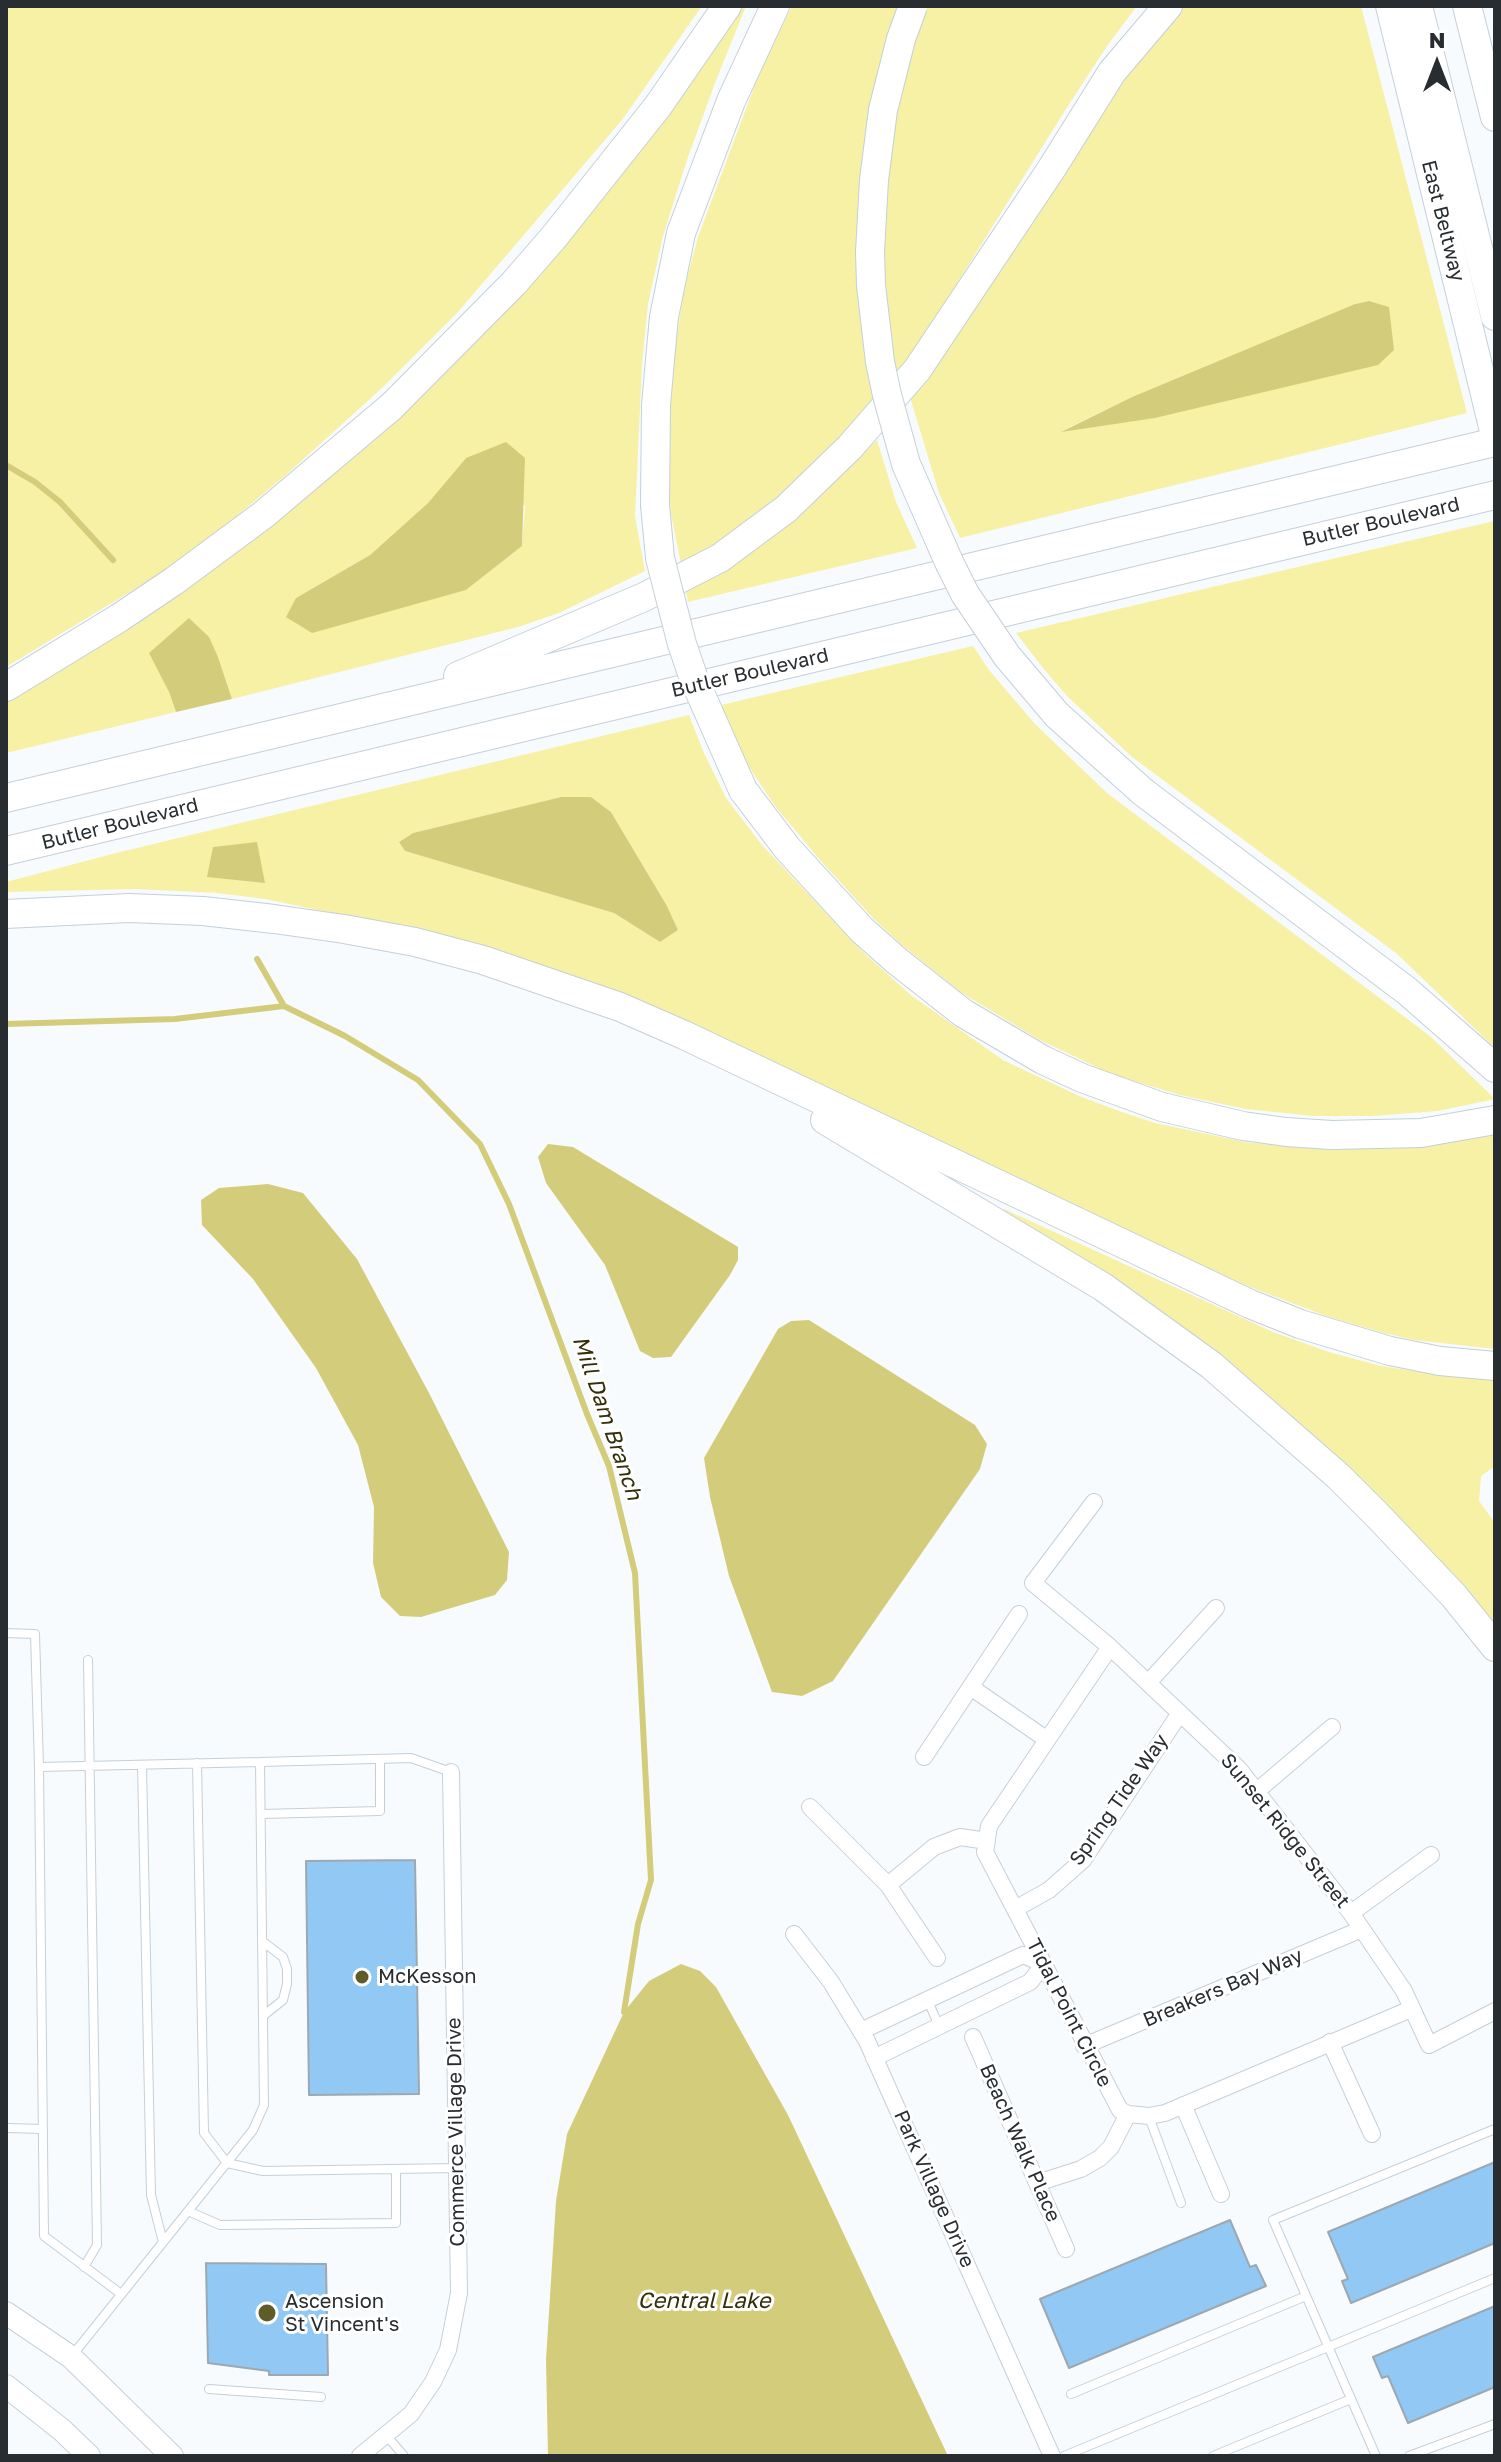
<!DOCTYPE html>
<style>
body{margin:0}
#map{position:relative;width:1501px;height:2462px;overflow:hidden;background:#f8fbfd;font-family:"Golos Text",sans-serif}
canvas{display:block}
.frame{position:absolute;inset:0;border:8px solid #282d31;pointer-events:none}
.north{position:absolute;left:1397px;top:24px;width:80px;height:80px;-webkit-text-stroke:6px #fff;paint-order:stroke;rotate:0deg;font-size:22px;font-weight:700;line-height:32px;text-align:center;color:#282d31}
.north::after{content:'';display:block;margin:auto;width:28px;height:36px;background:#282d31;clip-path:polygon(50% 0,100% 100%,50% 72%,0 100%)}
</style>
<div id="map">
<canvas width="1501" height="2462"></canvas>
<div class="frame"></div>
<div class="north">N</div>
</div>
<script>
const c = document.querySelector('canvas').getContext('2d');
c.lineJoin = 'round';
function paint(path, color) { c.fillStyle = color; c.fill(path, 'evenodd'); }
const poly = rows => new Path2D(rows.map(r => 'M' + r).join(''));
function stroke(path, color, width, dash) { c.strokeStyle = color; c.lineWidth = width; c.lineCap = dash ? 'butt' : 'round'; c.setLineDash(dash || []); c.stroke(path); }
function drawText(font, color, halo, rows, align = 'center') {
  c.font = font + ' "Golos Text",sans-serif'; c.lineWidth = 6; c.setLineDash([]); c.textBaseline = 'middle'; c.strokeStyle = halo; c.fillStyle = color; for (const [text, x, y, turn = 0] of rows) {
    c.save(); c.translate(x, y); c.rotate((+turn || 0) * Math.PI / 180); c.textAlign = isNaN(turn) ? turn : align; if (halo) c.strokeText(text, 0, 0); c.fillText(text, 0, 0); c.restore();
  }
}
paint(poly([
 [6,6,702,6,622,120,458,312,382,388,286,475,221,529,158,575,6,667],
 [739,6,746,6,715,83,687,160,663,236,648,304,642,365,635,516,645,571,559,613,518,627,232,699,218,657,169,692,176,712,6,753,6,692,345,462],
 [466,458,525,506,522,546,466,590,296,598,370,555,428,503],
 [792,6,1137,6,1107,46,1066,109,926,333,864,418,776,500,719,543,681,564,671,514,668,467,672,370,684,289,698,237,759,74],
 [1178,6,1361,6,1467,413,960,538,939,493,909,394,1116,78],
 [1369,301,1154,418,1064,430,1132,397,1355,304],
 [877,440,896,502,917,548,688,602,685,587,852,464],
 [1494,521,1495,531,1495,1048,1396,953,1132,757,1067,696,1043,668,1016,633],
 [973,646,989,670,1035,724,1107,793,1430,1036,1495,1099,1438,1111,1373,1116,1313,1116,1246,1109,1180,1095,1111,1074,1038,1039,962,993,903,946,873,918,820,860,775,806,747,764,721,705],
 [689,715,703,751,726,798,762,845,864,953,912,996,1003,1060,1079,1096,1119,1111,1155,1123,1245,1142,1292,1147,1373,1149,1423,1145,1495,1132,1495,1349,1414,1340,1380,1332,1326,1316,1250,1287,1044,1196,385,924,265,899,218,893,136,889,6,892,6,882,116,853],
 [561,797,591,797,611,812,667,906,678,930,660,942,614,913,405,851,399,842,413,833],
 [1004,1209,1273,1332,1329,1352,1381,1366,1420,1372,1495,1380,1495,1466,1481,1476,1479,1501,1495,1523,1495,1636,1352,1480,1000,1215]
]), '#f6f1a5');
paint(poly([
 [1369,301,1389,307,1394,350,1378,365,1155,418,1061,432,1132,397,1355,304],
 [506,442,525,458,522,546,466,590,312,633,286,617,296,598,370,555,428,503,466,458],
 [189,618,209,637,218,657,232,699,176,712,169,692,149,653],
 [561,797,591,797,611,812,667,906,678,930,660,942,614,913,405,851,399,842,413,833],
 [257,842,265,883,207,877,213,847],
 [548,1144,573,1147,738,1247,738,1260,730,1275,671,1357,653,1358,640,1351,605,1265,546,1183,538,1157],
 [268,1184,303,1193,357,1259,429,1393,509,1552,507,1580,495,1595,421,1617,400,1616,381,1597,373,1563,374,1507,358,1445,316,1368,253,1279,202,1225,201,1200,219,1188],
 [809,1320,975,1425,987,1444,980,1469,833,1681,802,1696,772,1692,729,1576,710,1497,704,1458,778,1329,791,1321],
 [681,1964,700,1971,716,1987,788,2115,948,2456,548,2456,546,2360,556,2201,567,2134,624,2012,649,1981]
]), '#d3cd7b');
stroke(poly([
 [6,465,35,482,60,502,113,560],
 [257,959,284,1006,345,1036,418,1080,480,1144,509,1204,587,1414,609,1466,635,1573,651,1880,638,1924,624,2012],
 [6,1024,175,1019,284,1006]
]), '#d3cd7b', 6);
const building = poly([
 [415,1860,419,2094,309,2095,306,1861,415,1860],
 [1495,2162,1495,2243,1351,2303,1342,2281,1348,2279,1328,2232,1495,2162],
 [1230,2220,1250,2267,1256,2265,1266,2286,1069,2368,1040,2299,1230,2220],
 [206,2263,326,2264,328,2375,269,2375,269,2371,208,2363,206,2263],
 [1495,2306,1495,2387,1408,2423,1388,2376,1382,2378,1373,2357,1495,2306]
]);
paint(building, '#92c9f4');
stroke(building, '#9ca8b2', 2);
const lane = poly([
 [6,1633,35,1634,39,1767],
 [197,1763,204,2133,227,2163,263,2171,457,2168],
 [142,1765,151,2195,163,2242],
 [261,1814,380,1811,380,1759],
 [262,1941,283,1957,287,1969,287,1984,283,2000,263,2016],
 [928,2001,939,2026],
 [1149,2117,1181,2203],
 [6,2128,43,2129],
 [188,2211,220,2225,396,2223,396,2169],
 [84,2267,97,2245,88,1660],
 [121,2294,44,2236,39,1767,260,1762],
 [71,2357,253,2130,264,2105,260,1762,411,1758,451,1772],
 [209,2389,321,2397],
 [1071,2394,1306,2296],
 [386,2435,404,2456],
 [1064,2456,1495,2278],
 [1213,2456,1351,2399],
 [1376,2456,1273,2220,1495,2129],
 [1409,2456,1495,2424]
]);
const street = poly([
 [1094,1502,1033,1583,1110,1647,1239,1769,1351,1913,1404,1991,1429,2045,1495,2011],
 [1110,1647,989,1826,985,1852,1120,2110,1128,2114,1149,2116,1165,2113,1411,2009],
 [1148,1683,1216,1608],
 [972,1688,1046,1739],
 [924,1757,1019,1614],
 [1257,1791,1332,1727],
 [810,1807,888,1885,937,1958],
 [888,1885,934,1847,960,1837,987,1841],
 [1015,1909,1049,1890,1083,1860,1180,1713],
 [1351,1913,1431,1855],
 [794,1934,831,1982,867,2041,1052,2456],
 [861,2031,1023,1955,1044,1964],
 [973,2037,1066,2249],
 [1330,2042,1372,2134],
 [1084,2046,1362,1929],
 [874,2058,1030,1982,1044,1964],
 [1183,2105,1221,2194],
 [1037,2183,1081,2169,1100,2158,1111,2147,1128,2114],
 [360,2456,411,2414,433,2382,448,2350,459,2293,451,1772]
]);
const secondary = poly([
 [6,2313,71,2357,172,2456],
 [6,2386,62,2430,89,2456]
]);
const highway = poly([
 [1390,6,1495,435],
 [1418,6,1495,316],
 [1467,6,1495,117],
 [655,505,656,405,660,360,664,317,681,233,731,101,775,6],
 [458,676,644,597,720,558,786,509,850,447,917,370,1052,168,1112,72,1168,6],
 [6,687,119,618,174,581,263,515,392,406,514,283,554,237,658,106,727,6],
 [743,790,787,848,862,930,897,961,963,1013,1043,1060,1082,1078,1162,1107,1243,1126,1286,1132,1332,1135,1421,1133,1495,1120],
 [1143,792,1407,991,1495,1068],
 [6,798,1495,442],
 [6,851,1495,495],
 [6,914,129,908,203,911,274,919,344,929,415,942,483,960,620,1007,684,1035,1250,1304,1300,1324,1390,1351,1440,1361,1495,1366],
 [825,1120,1103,1287,1211,1365,1338,1476,1379,1517,1454,1596,1495,1647]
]);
stroke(lane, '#c3d0da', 10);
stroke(street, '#c3d0da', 18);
stroke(secondary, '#c3d0da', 24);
stroke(highway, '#c3d0da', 30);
stroke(lane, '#fff', 8);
stroke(street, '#fff', 16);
stroke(secondary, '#fff', 22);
stroke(highway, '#fff', 28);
const highwayBridge = poly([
 [913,6,901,39,883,110,874,180,870,252,871,285,880,362,887,395,906,464,949,562,965,594,1007,656,1057,715,1143,792],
 [655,505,660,558,682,644,694,679,743,790]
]);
stroke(highwayBridge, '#c3d0da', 30, []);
stroke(highwayBridge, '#fff', 28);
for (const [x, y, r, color] of [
 [362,1977,8,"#605c29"],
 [267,2313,10,"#605c29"]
]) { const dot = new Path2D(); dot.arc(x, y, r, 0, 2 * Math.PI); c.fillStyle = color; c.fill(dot); stroke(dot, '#fff', 3); }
drawText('20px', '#282d31', '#fff', [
 ["East Beltway",1443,221,76],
 ["Butler Boulevard",1381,522,-13],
 ["Butler Boulevard",750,673,-13],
 ["Butler Boulevard",120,824,-14],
 ["Spring Tide Way",1119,1800,-55],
 ["Sunset Ridge Street",1285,1831,51],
 ["Breakers Bay Way",1223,1988,-23],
 ["Tidal Point Circle",1069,2013,63],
 ["Commerce Village Drive",456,2132,-91],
 ["Beach Walk Place",1020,2143,66],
 ["Park Village Drive",934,2189,66]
]);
drawText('20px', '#282d31', '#fff', [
 ["McKesson",378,1977],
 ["Ascension",285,2302],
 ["St Vincent's",285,2325]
], 'left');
drawText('italic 22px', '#322f0a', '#fff', [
 ["Mill Dam Branch",607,1418,71],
 ["Central Lake",704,2301]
]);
</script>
